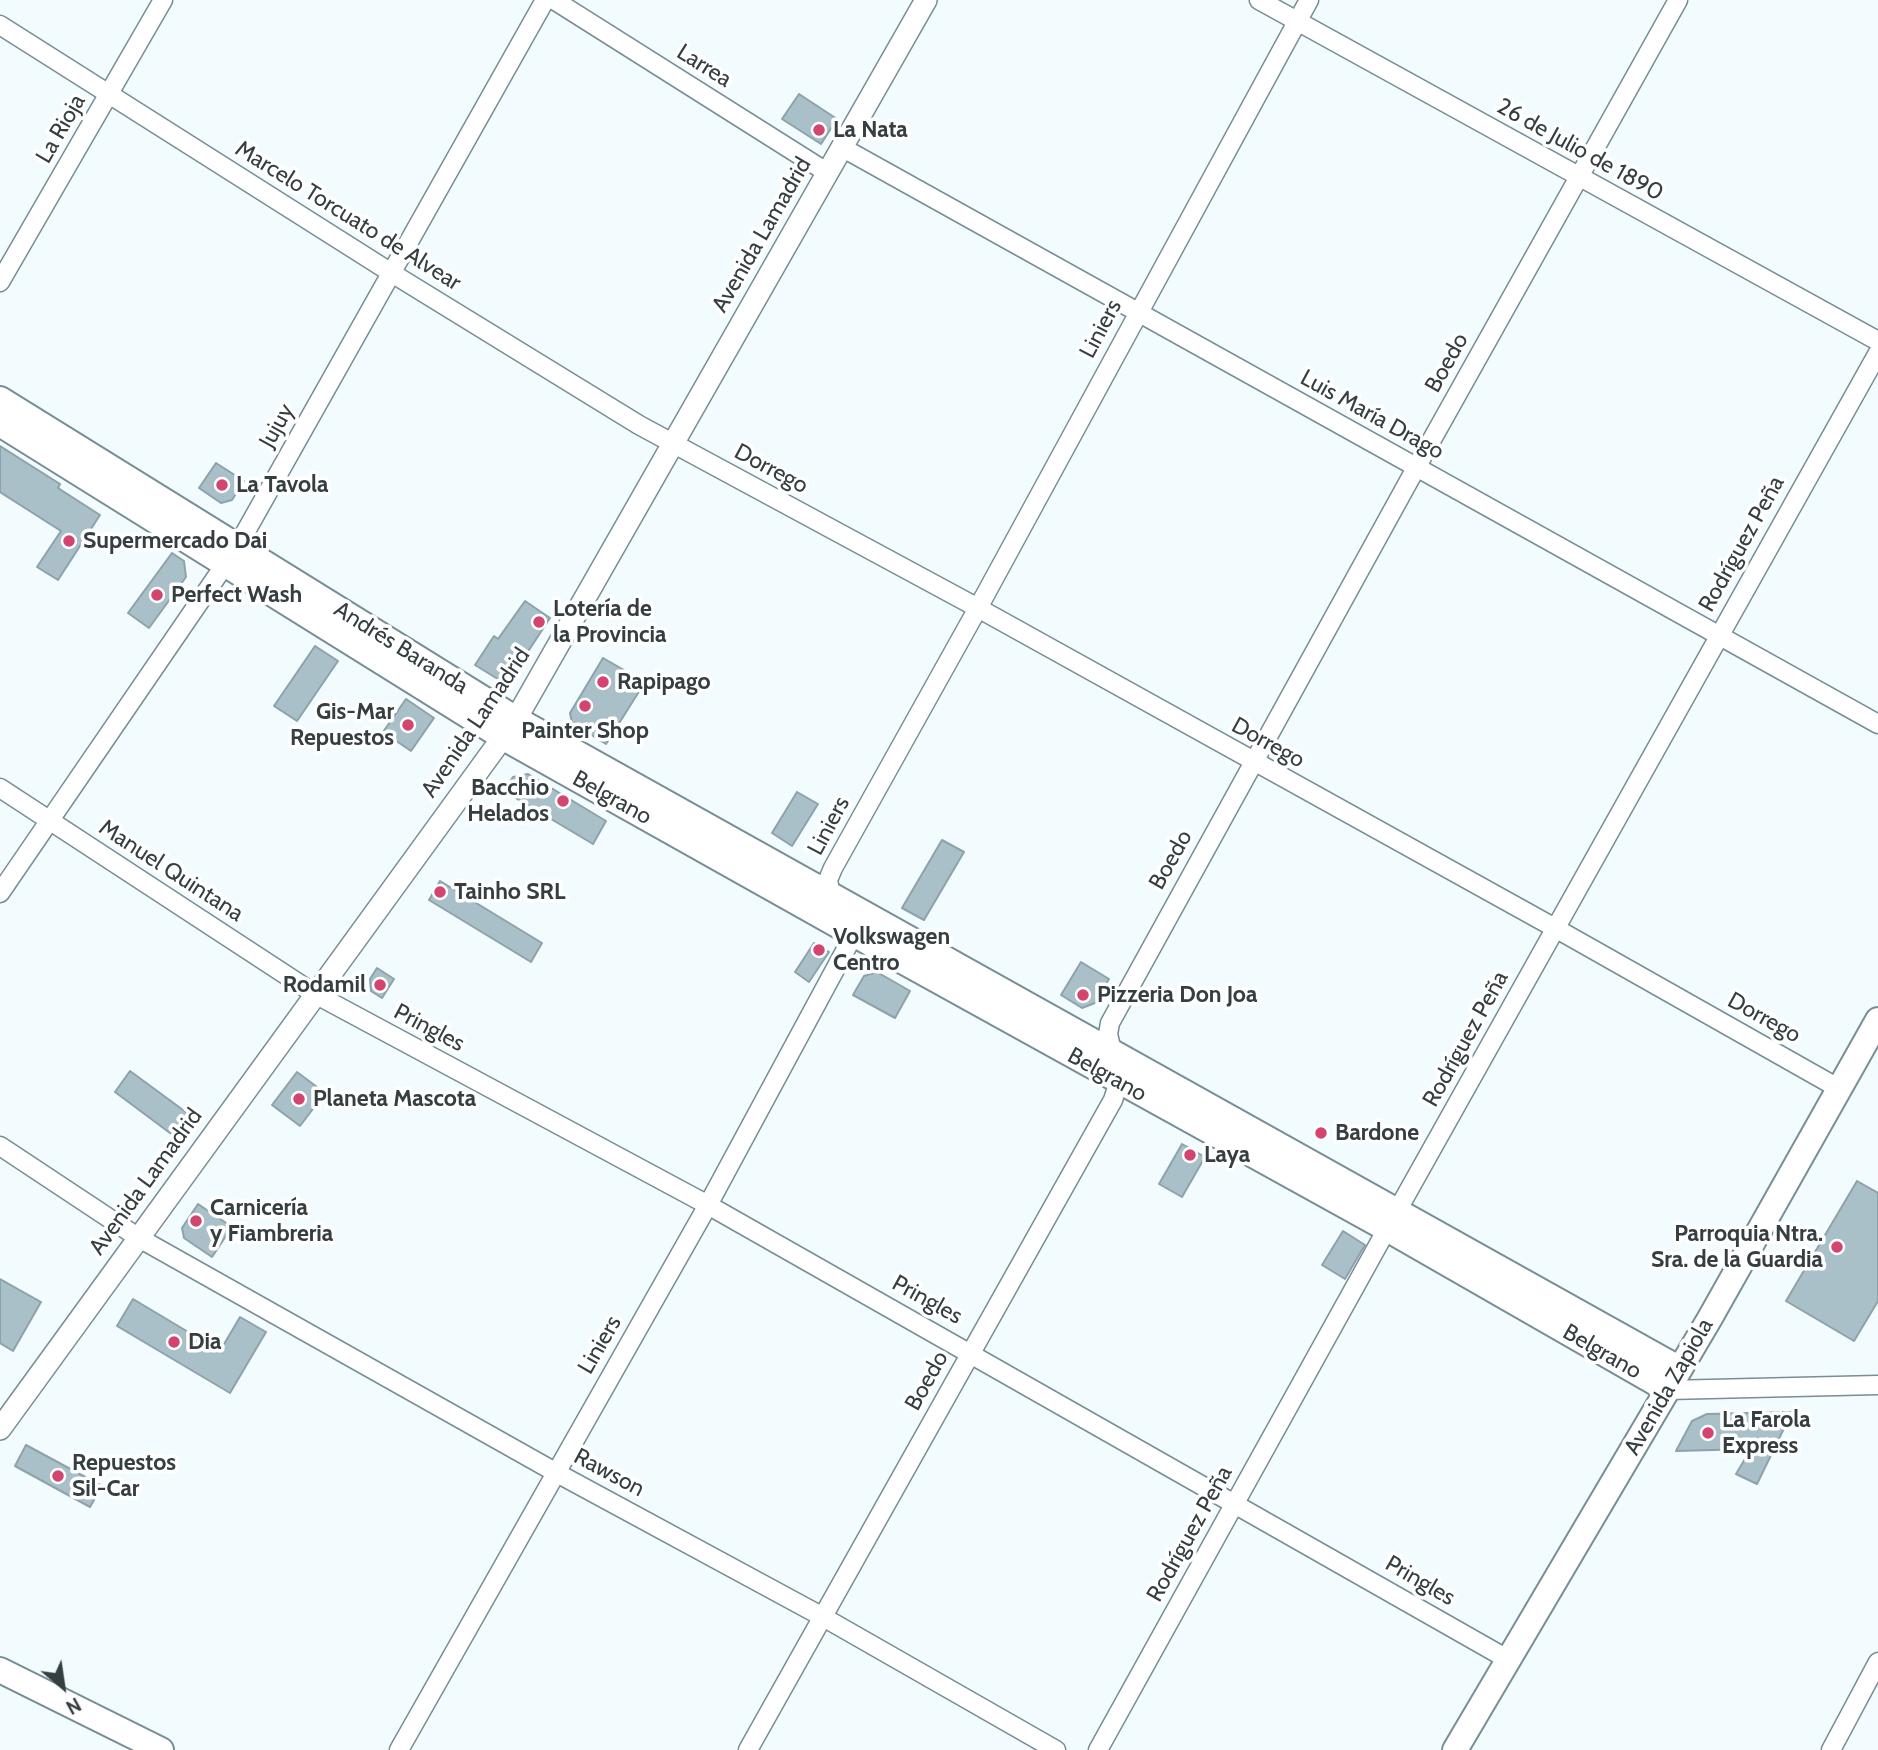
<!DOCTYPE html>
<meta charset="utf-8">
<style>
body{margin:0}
#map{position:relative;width:1878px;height:1750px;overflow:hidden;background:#f2fcff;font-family:Cabin,sans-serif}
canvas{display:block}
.north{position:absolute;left:28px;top:1652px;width:70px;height:70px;-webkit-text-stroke:5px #fff;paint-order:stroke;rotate:151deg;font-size:19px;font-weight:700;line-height:28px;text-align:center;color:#353e41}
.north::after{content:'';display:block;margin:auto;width:24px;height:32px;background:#353e41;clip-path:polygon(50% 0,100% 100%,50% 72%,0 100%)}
</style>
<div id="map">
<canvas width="1878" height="1750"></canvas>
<div class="north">N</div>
</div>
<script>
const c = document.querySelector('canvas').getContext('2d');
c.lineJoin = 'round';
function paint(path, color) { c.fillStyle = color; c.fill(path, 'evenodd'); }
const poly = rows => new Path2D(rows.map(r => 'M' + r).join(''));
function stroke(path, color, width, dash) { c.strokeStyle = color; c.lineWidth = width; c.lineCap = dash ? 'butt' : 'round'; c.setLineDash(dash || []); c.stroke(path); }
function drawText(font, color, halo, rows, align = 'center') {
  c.font = font + ' Cabin,sans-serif'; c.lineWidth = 7; c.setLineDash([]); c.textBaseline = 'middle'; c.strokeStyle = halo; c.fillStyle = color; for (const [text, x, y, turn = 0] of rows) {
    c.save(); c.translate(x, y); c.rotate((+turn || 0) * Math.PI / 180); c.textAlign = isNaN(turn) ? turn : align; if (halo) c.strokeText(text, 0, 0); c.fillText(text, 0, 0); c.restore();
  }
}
const building = poly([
 [799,94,837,119,821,144,782,119,799,94],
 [0,446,60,484,58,488,100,515,58,580,37,567,61,531,0,492,0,446],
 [216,463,244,481,232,500,221,503,199,488,216,463],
 [172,553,184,561,186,577,149,628,128,613,172,553],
 [525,601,550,618,510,679,501,681,475,665,494,636,498,639,525,601],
 [315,646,338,661,297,721,274,706,315,646],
 [603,658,624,670,620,677,640,690,606,744,572,723,570,713,603,658],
 [406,699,434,718,411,751,383,732,406,699],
 [528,774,606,821,593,844,504,791,513,777,528,774],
 [797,792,818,804,792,846,772,833,797,792],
 [942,840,964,852,924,920,902,908,942,840],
 [440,881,542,943,531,962,429,900,440,881],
 [814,943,829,952,809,982,795,972,814,943],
 [1081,962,1109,979,1095,1003,1082,1008,1061,995,1081,962],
 [377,968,394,979,382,998,371,991,370,979,377,968],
 [877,972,910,991,895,1018,853,995,864,976,877,972],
 [130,1071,194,1118,178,1139,115,1092,130,1071],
 [297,1072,325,1093,300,1126,272,1105,297,1072],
 [1182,1144,1205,1157,1182,1197,1159,1184,1182,1144],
 [1857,1181,1878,1193,1878,1301,1854,1341,1786,1301,1857,1181],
 [198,1204,232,1227,212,1257,184,1238,182,1228,198,1204],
 [1343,1231,1365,1245,1345,1279,1322,1265,1343,1231],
 [0,1279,41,1302,13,1351,0,1343,0,1279],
 [133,1299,220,1351,240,1317,266,1332,230,1393,117,1326,133,1299],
 [1792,1412,1757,1484,1736,1474,1751,1449,1676,1451,1692,1421,1707,1414,1792,1412],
 [26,1445,102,1486,90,1507,15,1466,26,1445]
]);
paint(building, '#aac0c8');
stroke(building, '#8da2aa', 2);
const minor = poly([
 [554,0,828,173],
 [1259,0,1878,341],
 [0,25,390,272,639,425,978,608,1555,928,1838,1088],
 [843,148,1878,724],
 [0,282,163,0],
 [0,788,315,994,708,1205,1509,1660],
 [0,893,237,547,545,0],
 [0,1146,139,1238,555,1472,823,1617,1056,1750],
 [1668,1390,1878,1385],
 [399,1750,708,1205,845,951,849,943,848,931,831,896,828,880,833,868,978,608,1309,0],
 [748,1750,1113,1100,1119,1081,1108,1034,1110,1023,1416,468,1678,0],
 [1098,1750,1387,1229,1878,353],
 [1831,1750,1878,1662]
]);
const tertiary = poly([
 [0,1429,516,719,926,0]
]);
const secondary = poly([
 [0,399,516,719,1680,1369],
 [0,424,504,738,848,931,1387,1229,1668,1390],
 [0,1670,161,1750],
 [1455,1750,1710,1318,1878,1020]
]);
stroke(minor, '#788d95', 21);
stroke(tertiary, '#788d95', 24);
stroke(secondary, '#788d95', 28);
stroke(minor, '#fff', 18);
stroke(tertiary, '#fff', 21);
stroke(secondary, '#fff', 24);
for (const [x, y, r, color] of [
 [819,130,7,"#d3456f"],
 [222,485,7,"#d3456f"],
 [69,541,7,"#d3456f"],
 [157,595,7,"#d3456f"],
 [539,622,7,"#d3456f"],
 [603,682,7,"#d3456f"],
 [585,706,7,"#d3456f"],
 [408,725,7,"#d3456f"],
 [563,801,7,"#d3456f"],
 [440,892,7,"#d3456f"],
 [819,950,7,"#d3456f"],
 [380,985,7,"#d3456f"],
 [1083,995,7,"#d3456f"],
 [299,1099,7,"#d3456f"],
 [1321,1133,7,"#d3456f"],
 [1190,1155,7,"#d3456f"],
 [196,1221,7,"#d3456f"],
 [1837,1247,7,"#d3456f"],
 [174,1342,7,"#d3456f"],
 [1708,1433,7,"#d3456f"],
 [58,1476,7,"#d3456f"]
]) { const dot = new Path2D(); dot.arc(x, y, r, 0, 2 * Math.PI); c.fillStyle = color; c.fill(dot); stroke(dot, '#fff', 2.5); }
drawText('23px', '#353e41', '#fff', [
 ["Larrea",704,66,32],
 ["La Rioja",61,129,-60],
 ["26 de Julio de 1890",1580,150,29],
 ["Marcelo Torcuato de Alvear",348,216,32],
 ["Avenida Lamadrid",762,235,-60],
 ["Liniers",1101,329,-62],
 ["Boedo",1447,363,-61],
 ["Luis María Drago",1372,415,29],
 ["Jujuy",277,426,-61],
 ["Dorrego",771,469,28],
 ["Rodríguez Peña",1742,544,-61],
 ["Andrés Baranda",401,648,32],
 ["Avenida Lamadrid",476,723,-56],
 ["Dorrego",1268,743,29],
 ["Belgrano",612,798,29],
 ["Liniers",829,826,-62],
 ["Boedo",1171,860,-61],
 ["Manuel Quintana",171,871,33],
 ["Dorrego",1764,1018,29],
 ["Pringles",429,1028,28],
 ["Rodríguez Peña",1466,1039,-61],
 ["Belgrano",1107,1075,29],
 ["Avenida Lamadrid",146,1182,-54],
 ["Pringles",927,1300,29],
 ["Liniers",600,1345,-60],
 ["Belgrano",1602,1352,30],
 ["Boedo",927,1381,-61],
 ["Avenida Zapiola",1669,1387,-60],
 ["Rawson",609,1473,28],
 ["Rodríguez Peña",1190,1534,-61],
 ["Pringles",1420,1581,30]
]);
drawText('bold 23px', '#353e41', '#fff', [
 ["La Nata",833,130],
 ["La Tavola",236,485],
 ["Supermercado Dai",83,541],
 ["Perfect Wash",171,595],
 ["Lotería de",553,609],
 ["la Provincia",553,635],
 ["Rapipago",617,682],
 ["Gis-Mar",394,712,"right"],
 ["Repuestos",394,738,"right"],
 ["Painter Shop",585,731,"center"],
 ["Bacchio",549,788,"right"],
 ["Helados",549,814,"right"],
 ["Tainho SRL",454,892],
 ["Volkswagen",833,937],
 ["Centro",833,963],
 ["Rodamil",366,985,"right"],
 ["Pizzeria Don Joa",1097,995],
 ["Planeta Mascota",313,1099],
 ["Bardone",1335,1133],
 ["Laya",1204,1155],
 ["Carnicería",210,1208],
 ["y Fiambreria",210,1234],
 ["Parroquia Ntra.",1823,1234,"right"],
 ["Sra. de la Guardia",1823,1260,"right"],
 ["Dia",188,1342],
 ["La Farola",1722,1420],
 ["Express",1722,1446],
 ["Repuestos",72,1463],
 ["Sil-Car",72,1489]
], 'left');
</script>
